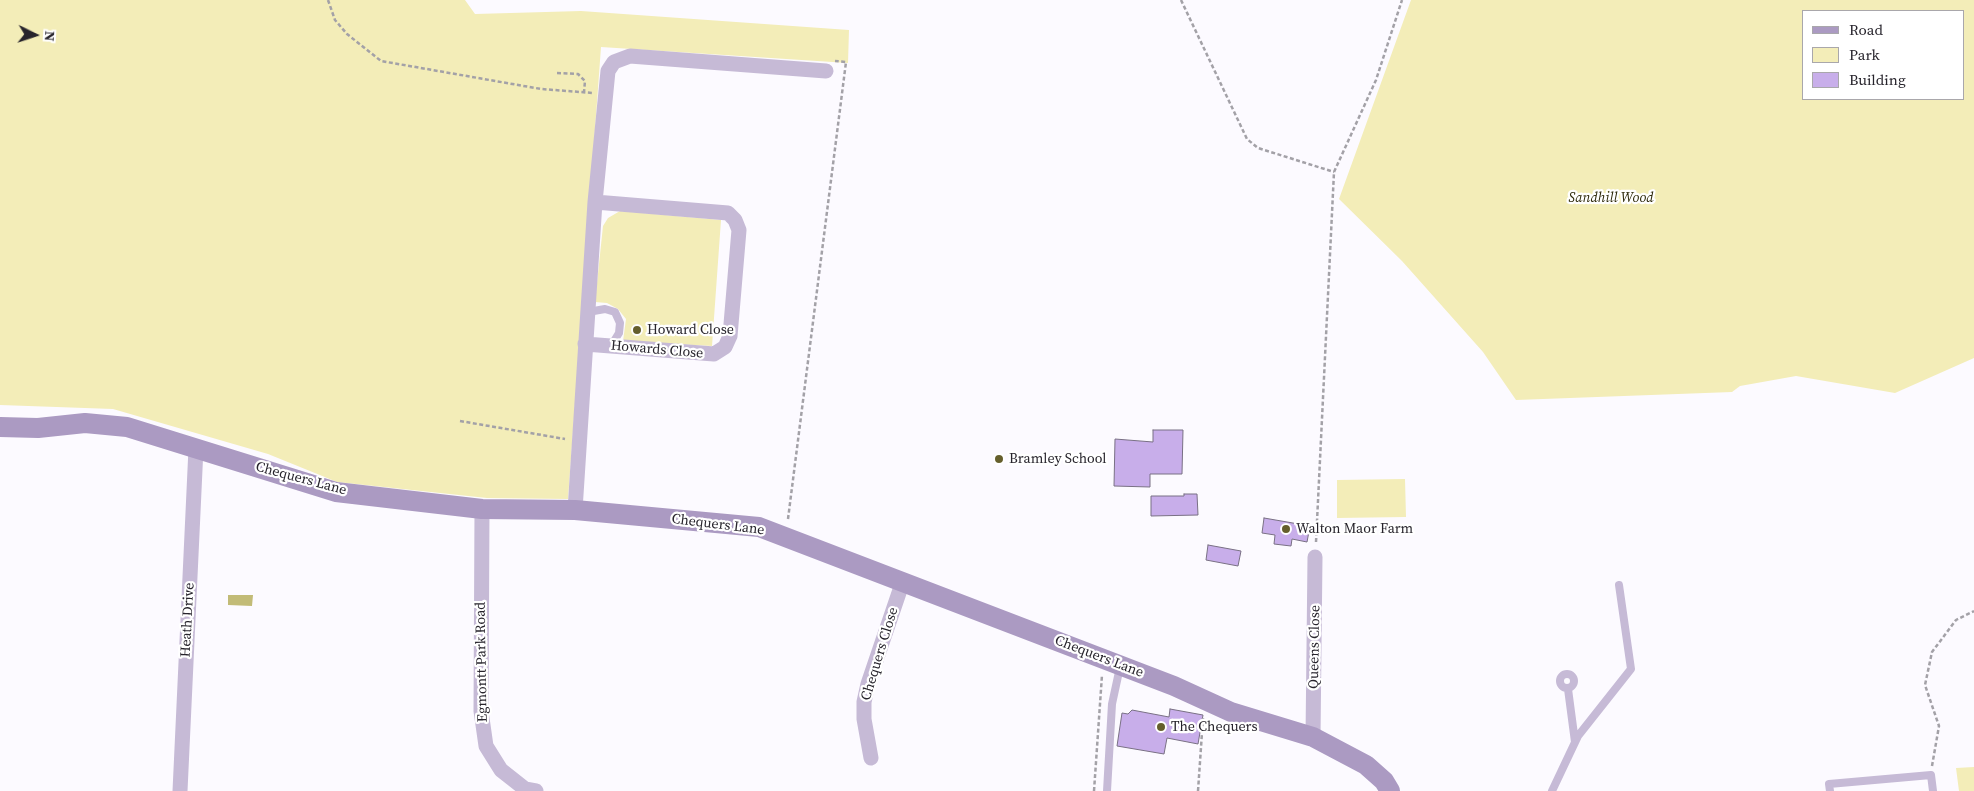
<!DOCTYPE html>
<style>
body{margin:0}
#map{position:relative;width:1974px;height:791px;overflow:hidden;background:#fcfaff;font-family:"Source Serif 4",serif}
canvas{display:block}
.legend{position:absolute;left:1802px;top:10px;width:162px;height:90px;box-sizing:border-box;background:#fff;border:1px solid #a9a7ab;margin:0;padding:6px 9px;list-style:none;font-size:15px;color:#27242c}
.legend li{display:flex;align-items:center;gap:10px;height:25px}
.legend b{width:25px;border:1px solid #a9a7ab}
.north{position:absolute;left:10px;top:10px;width:50px;height:50px;-webkit-text-stroke:4px #fff;paint-order:stroke;rotate:94deg;font-size:14px;font-weight:700;line-height:20px;text-align:center;color:#27242c}
.north::after{content:'';display:block;margin:auto;width:18px;height:22px;background:#27242c;clip-path:polygon(50% 0,100% 100%,50% 72%,0 100%)}
</style>
<div id="map">
<canvas width="1974" height="791"></canvas>
<ul class="legend">
<li><b style="height:6px;background:#ab9ac2"></b>Road</li>
<li><b style="height:14px;background:#f3edb8"></b>Park</li>
<li><b style="height:14px;background:#c8aeea"></b>Building</li>
</ul>
<div class="north">N</div>
</div>
<script>
const c = document.querySelector('canvas').getContext('2d');
c.lineJoin = 'round';
function paint(path, color) { c.fillStyle = color; c.fill(path, 'evenodd'); }
const poly = rows => new Path2D(rows.map(r => 'M' + r).join(''));
function stroke(path, color, width, dash) { c.strokeStyle = color; c.lineWidth = width; c.lineCap = dash ? 'butt' : 'round'; c.setLineDash(dash || []); c.stroke(path); }
function drawText(font, color, halo, rows, align = 'center') {
  c.font = font + ' "Source Serif 4",serif'; c.lineWidth = 4.5; c.setLineDash([]); c.textBaseline = 'middle'; c.strokeStyle = halo; c.fillStyle = color; for (const [text, x, y, turn = 0] of rows) {
    c.save(); c.translate(x, y); c.rotate((+turn || 0) * Math.PI / 180); c.textAlign = isNaN(turn) ? turn : align; if (halo) c.strokeText(text, 0, 0); c.fillText(text, 0, 0); c.restore();
  }
}
paint(poly([
 [0,0,465,0,475,14,581,11,849,30,848,63,601,47,568,499,487,498,337,482,268,454,113,409,0,405],
 [1411,0,1974,0,1974,358,1895,393,1796,376,1740,386,1732,392,1516,400,1483,352,1402,261,1339,199],
 [1803,11,1963,11,1963,99,1803,99],
 [620,211,721,220,712,346,623,341,626,319,618,309,607,303,595,302,603,226,608,218],
 [1405,479,1406,517,1337,518,1337,480],
 [1974,767,1974,791,1959,791,1956,768]
]), '#f3edb8');
paint(poly([
 [228,595,253,595,252,606,228,605]
]), '#c2bb77');
const building = poly([
 [1153,430,1183,430,1182,474,1150,474,1150,487,1114,486,1115,439,1153,442,1153,430],
 [1184,494,1197,494,1198,515,1151,516,1151,496,1184,496,1184,494],
 [1264,518,1310,526,1307,542,1292,539,1291,546,1274,544,1275,535,1262,533,1264,518],
 [1208,545,1241,551,1238,566,1206,560,1208,545],
 [1170,709,1203,715,1198,744,1167,738,1164,754,1117,746,1122,713,1128,714,1132,710,1169,717,1170,709]
]);
paint(building, '#c8aeea');
stroke(building, '#797084', 1);
stroke(poly([
 [328,0,335,20,347,34,381,61,541,89,593,93],
 [1181,0,1247,139,1258,148,1334,172],
 [557,73,578,74,585,81,584,92],
 [460,421,565,439],
 [788,519,846,62,835,61],
 [1316,542,1334,172,1376,80,1402,0],
 [1932,766,1939,726,1925,685,1932,652,1956,620,1974,611],
 [1094,791,1102,675],
 [1198,791,1203,718]
]), '#a3a1a7', 2.5, [4, 2.5]);
stroke(poly([
 [588,312,605,309,615,312,620,323,619,333,611,346],
 '1560 681a7 7 0 1 1 14 0a7 7 0 1 1-14 0Z',
 [1568,689,1575,742],
 [1107,791,1112,704,1120,667],
 [1552,791,1578,736,1631,669,1619,585],
 [1830,791,1829,784,1931,775,1933,791]
]), '#c6bad6', 8);
stroke(poly([
 [585,344,714,354,725,347,730,336,739,230,735,220,728,213,595,202],
 [482,509,481,711,486,746,501,770,525,789,536,791],
 [575,510,595,202,608,71,614,62,630,56,826,71],
 [1313,737,1315,557],
 [871,758,864,719,864,702,868,684,903,581],
 [180,791,196,448]
]), '#c6bad6', 15);
stroke(poly([
 [0,427,38,428,85,423,127,427,336,492,482,509,575,510,759,527,1174,686,1231,712,1313,737,1366,765,1384,781,1390,791]
]), '#ab9ac2', 20);
for (const [x, y, r, color] of [
 [637,330,5,"#655f2c"],
 [999,459,5,"#655f2c"],
 [1286,529,5,"#655f2c"],
 [1161,727,5,"#655f2c"]
]) { const dot = new Path2D(); dot.arc(x, y, r, 0, 2 * Math.PI); c.fillStyle = color; c.fill(dot); stroke(dot, '#fff', 2); }
drawText('italic 14px', '#2f2b0c', '#fff', [
 ["Sandhill Wood",1611,198]
]);
drawText('14px', '#27242c', '#fff', [
 ["Howard Close",647,330],
 ["Bramley School",1009,459],
 ["Walton Maor Farm",1296,529],
 ["The Chequers",1171,727]
], 'left');
drawText('14px', '#27242c', '#fff', [
 ["Howards Close",657,350,5],
 ["Chequers Lane",301,479,15],
 ["Chequers Lane",718,525,7],
 ["Heath Drive",188,620,-87],
 ["Queens Close",1315,647,-89],
 ["Chequers Close",880,654,-73],
 ["Chequers Lane",1099,657,21],
 ["Egmontt Park Road",482,662,-91]
]);
</script>
